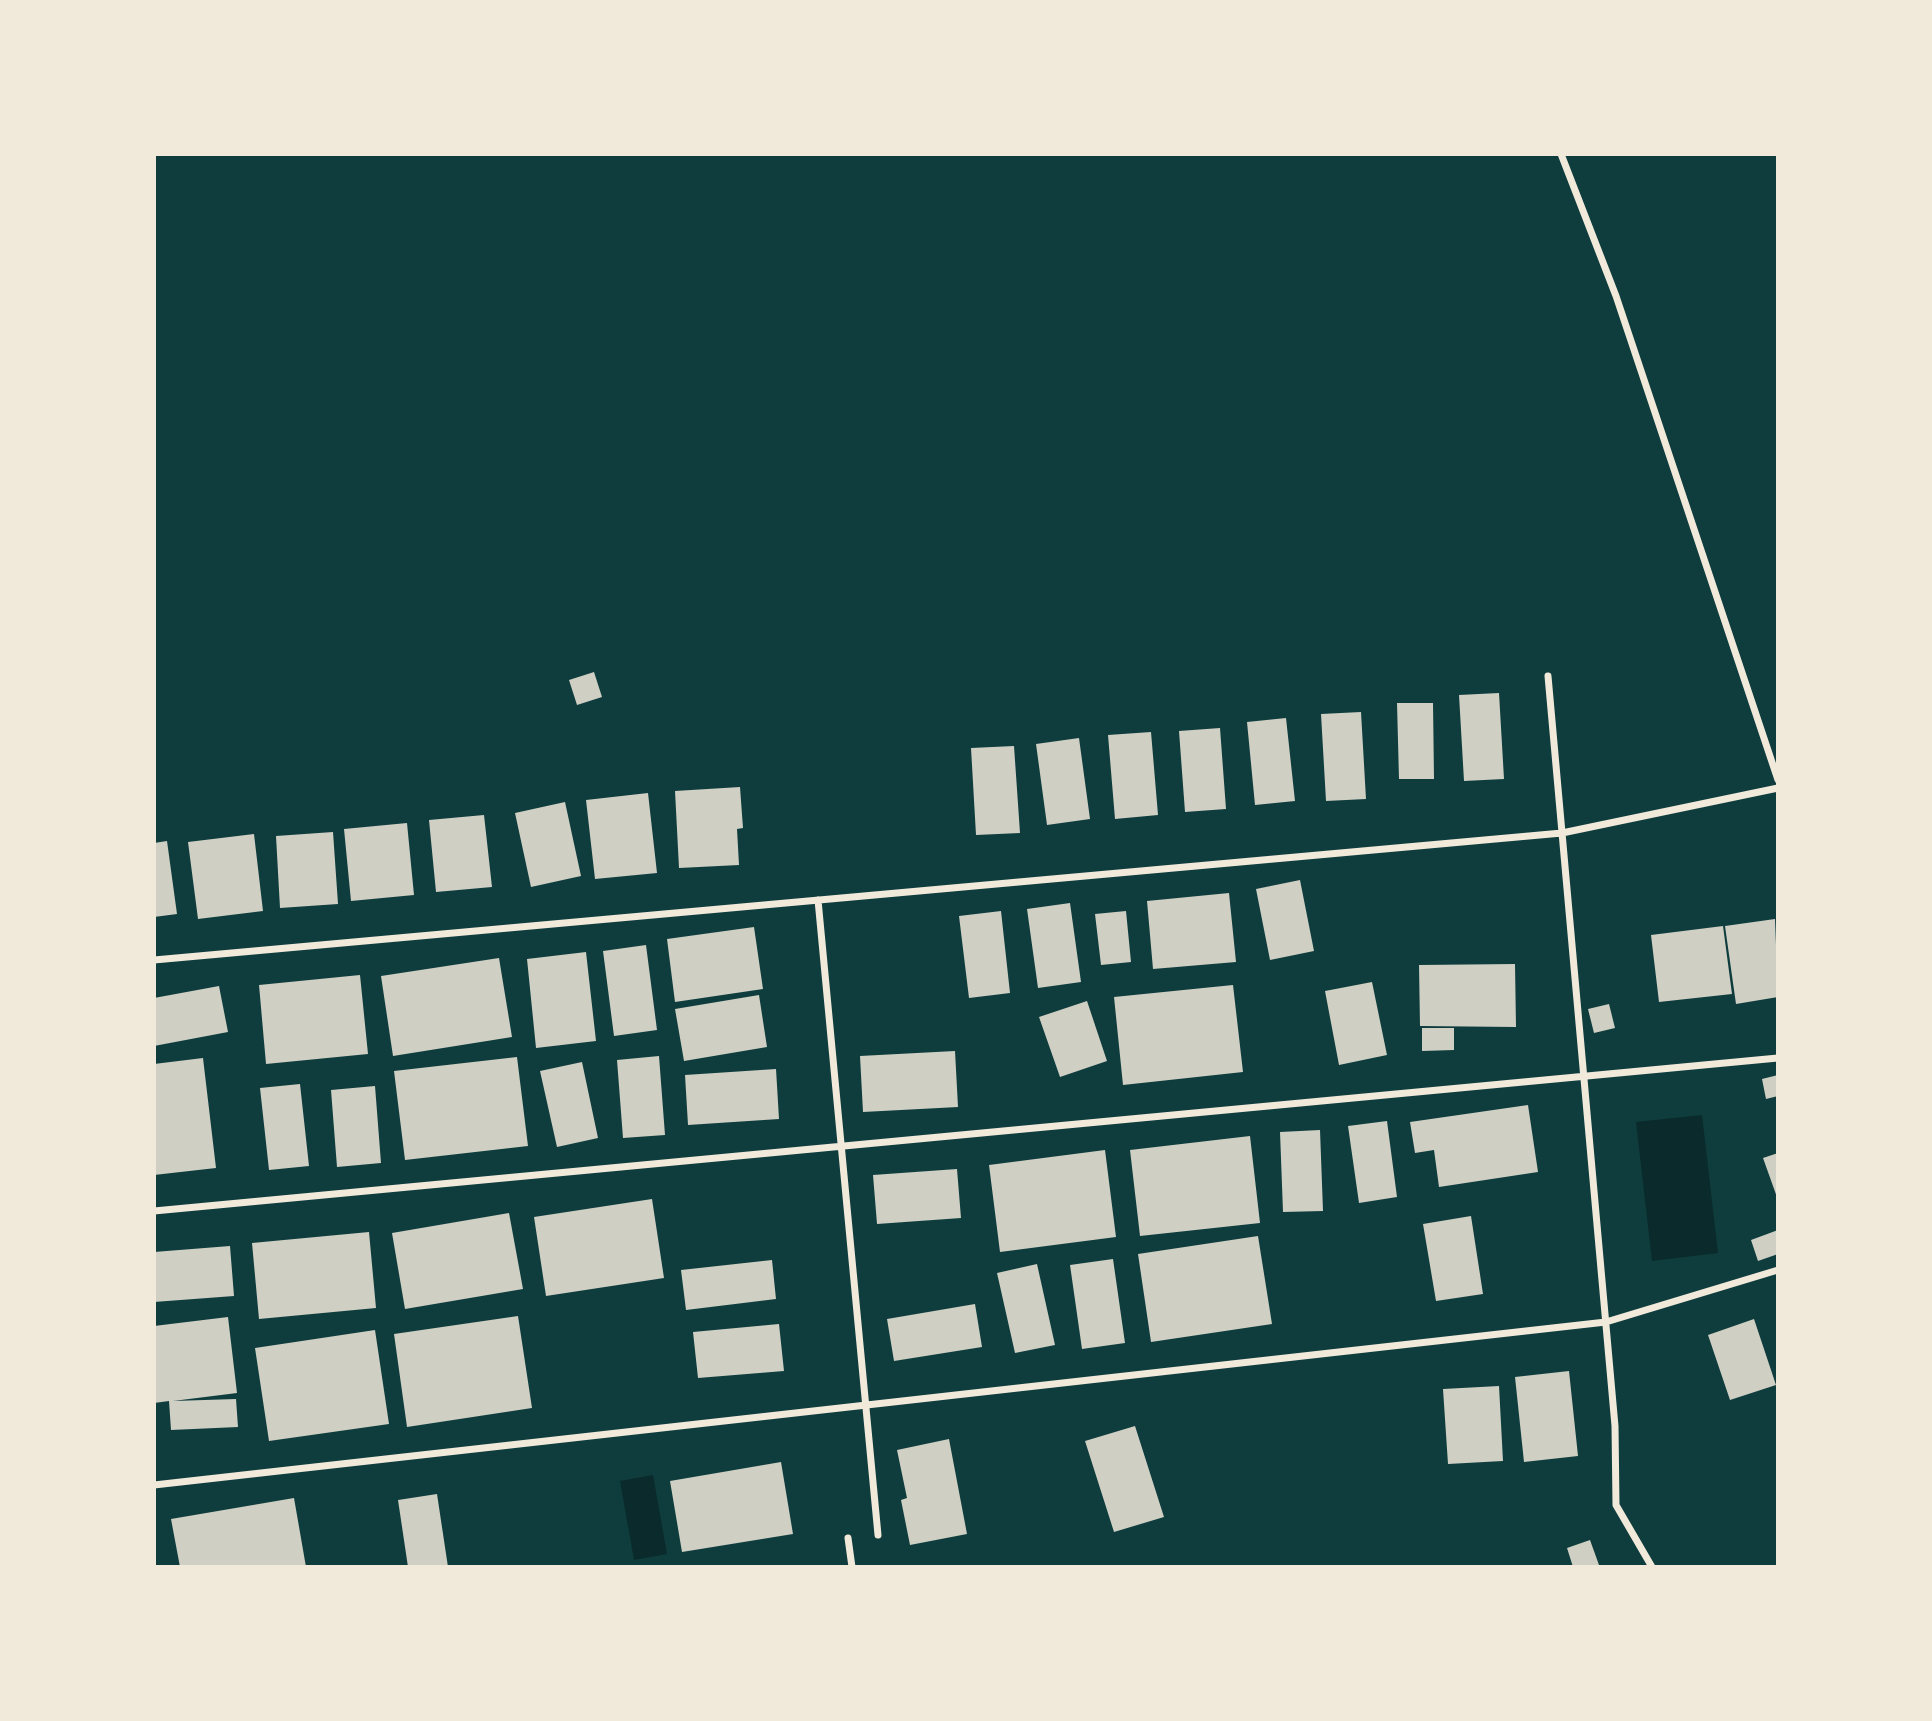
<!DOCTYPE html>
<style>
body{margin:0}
#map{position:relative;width:1932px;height:1721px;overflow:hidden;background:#0f3d3e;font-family:"PT Sans Narrow",sans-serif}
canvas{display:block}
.frame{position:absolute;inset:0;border:156px solid #f1e9da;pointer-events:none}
</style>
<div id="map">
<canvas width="1932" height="1721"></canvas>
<div class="frame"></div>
</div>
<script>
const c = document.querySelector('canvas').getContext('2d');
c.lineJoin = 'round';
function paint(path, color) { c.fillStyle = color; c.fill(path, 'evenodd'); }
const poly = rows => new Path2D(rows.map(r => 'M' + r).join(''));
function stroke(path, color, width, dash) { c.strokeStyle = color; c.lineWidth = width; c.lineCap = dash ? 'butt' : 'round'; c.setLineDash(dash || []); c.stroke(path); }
paint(poly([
 [1702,1115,1718,1253,1652,1261,1636,1122],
 [653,1475,667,1554,634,1560,620,1481]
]), '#0a2a2b');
paint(poly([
 [594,672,602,697,577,705,569,680],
 [1499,693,1504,779,1464,781,1459,695],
 [1397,703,1433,703,1434,779,1399,779],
 [1361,712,1366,799,1326,801,1321,714],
 [1286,718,1295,801,1255,805,1247,722],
 [1220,728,1226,809,1185,812,1179,731],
 [1151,732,1158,815,1115,819,1108,735],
 [1079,738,1090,819,1047,825,1036,744],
 [1014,746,1020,833,976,835,971,748],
 [740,787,743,828,737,829,739,865,679,868,675,791],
 [648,793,657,873,595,879,586,800],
 [565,802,581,876,531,887,515,813],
 [484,815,492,887,436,892,429,820],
 [407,823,414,895,351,901,344,829],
 [333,832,338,904,280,908,276,836],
 [254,834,263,911,198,919,188,842],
 [167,841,177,914,154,917,154,843],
 [1300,880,1314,951,1270,960,1256,889],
 [1229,893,1236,962,1153,969,1147,901],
 [1070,903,1081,982,1038,988,1027,909],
 [1001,911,1010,993,969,998,959,916],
 [1126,911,1131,962,1101,965,1095,914],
 [1775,919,1778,997,1736,1004,1725,926],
 [1723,926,1732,994,1659,1002,1651,935],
 [754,927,763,989,675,1002,667,939],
 [646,945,657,1030,614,1036,603,951],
 [586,952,596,1041,536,1048,527,959],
 [499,958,512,1037,393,1056,381,976],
 [1515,964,1516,1027,1420,1026,1419,965],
 [360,975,368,1054,266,1064,259,985],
 [1372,982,1387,1055,1339,1065,1325,991],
 [1233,985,1243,1072,1123,1085,1114,997],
 [219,986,228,1032,154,1046,154,998],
 [759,995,767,1047,684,1061,675,1009],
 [1087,1001,1107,1061,1060,1077,1039,1017],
 [1609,1004,1615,1028,1594,1033,1588,1009],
 [1422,1028,1454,1028,1454,1050,1422,1051],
 [955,1051,958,1107,863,1112,860,1056],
 [659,1056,665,1135,623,1138,617,1060],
 [517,1057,528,1146,405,1160,394,1071],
 [203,1058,216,1168,154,1175,154,1064],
 [582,1062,598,1138,557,1147,540,1071],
 [776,1069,779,1119,688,1125,685,1075],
 [1778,1075,1778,1096,1766,1099,1762,1079],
 [300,1084,309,1166,269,1170,260,1088],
 [375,1086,381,1163,337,1167,331,1090],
 [1528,1105,1538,1172,1439,1187,1434,1150,1415,1153,1410,1122],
 [1387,1121,1397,1197,1359,1203,1348,1126],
 [1320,1130,1323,1211,1283,1212,1280,1132],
 [1250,1136,1260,1223,1140,1236,1130,1150],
 [1105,1150,1116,1237,1000,1252,989,1165],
 [1778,1153,1778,1200,1763,1158],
 [957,1169,961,1218,877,1224,873,1175],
 [652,1199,664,1278,546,1296,534,1217],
 [509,1213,523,1289,405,1309,392,1233],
 [1471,1216,1483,1294,1436,1301,1423,1224],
 [1778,1230,1778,1254,1758,1261,1751,1240],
 [369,1232,376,1308,259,1319,252,1243],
 [1258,1236,1272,1324,1151,1342,1138,1254],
 [230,1246,234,1296,154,1302,154,1252],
 [1113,1259,1125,1343,1082,1349,1070,1265],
 [772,1260,776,1299,686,1310,681,1270],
 [1037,1264,1055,1345,1015,1353,997,1273],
 [975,1304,982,1347,894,1361,887,1319],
 [518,1316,532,1408,407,1427,394,1334],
 [228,1317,237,1393,173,1401,236,1399,238,1427,171,1430,169,1401,154,1403,154,1326],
 [1754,1319,1776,1385,1730,1400,1708,1335],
 [779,1324,784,1371,698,1378,693,1332],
 [375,1330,389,1424,269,1441,255,1348],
 [1569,1371,1578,1456,1524,1462,1515,1377],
 [1499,1386,1503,1461,1448,1464,1443,1389],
 [1135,1426,1164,1517,1114,1532,1085,1441],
 [949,1439,967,1534,910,1545,901,1500,907,1498,897,1450],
 [781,1462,793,1534,682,1552,670,1481],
 [437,1494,448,1567,408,1567,398,1500],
 [294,1498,306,1567,180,1567,171,1519],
 [1590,1540,1599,1565,1573,1567,1567,1548]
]), '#cfcfc3');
stroke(poly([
 [1561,154,1616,296,1778,780],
 [1548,676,1615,1426,1616,1505,1652,1567],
 [818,900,878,1535],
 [154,960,1562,833,1778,788],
 [154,1211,1778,1058],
 [154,1485,1606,1322,1778,1270],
 [848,1538,852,1567]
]), '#f1e9da', 7);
</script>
